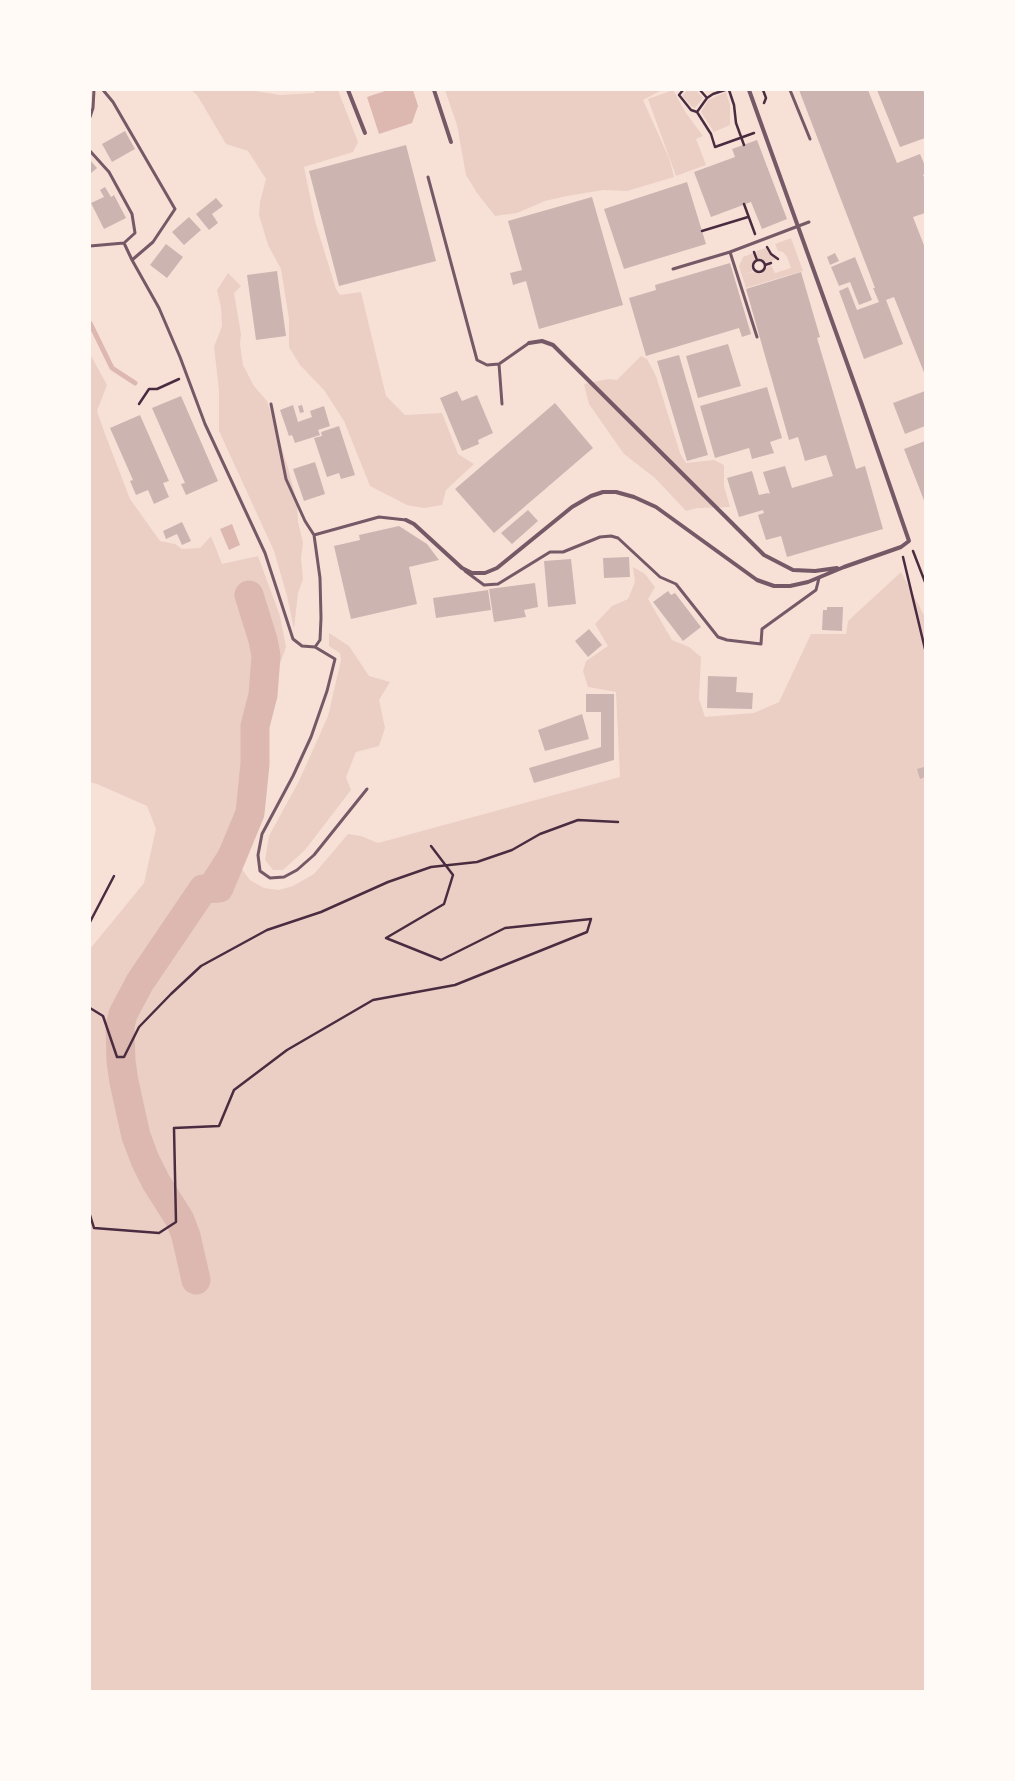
<!DOCTYPE html>
<style>
body{margin:0}
#map{position:relative;width:1015px;height:1781px;overflow:hidden;background:#f7e1d7;font-family:"Sofia Sans Condensed",sans-serif}
canvas{display:block}
.frame{position:absolute;inset:0;border:91px solid #fffaf5;pointer-events:none}
</style>
<div id="map">
<canvas width="1015" height="1781"></canvas>
<div class="frame"></div>
</div>
<script>
const c = document.querySelector('canvas').getContext('2d');
c.lineJoin = 'round';
function paint(path, color) { c.fillStyle = color; c.fill(path, 'evenodd'); }
const poly = rows => new Path2D(rows.map(r => 'M' + r).join(''));
function stroke(path, color, width, dash) { c.strokeStyle = color; c.lineWidth = width; c.lineCap = dash ? 'butt' : 'round'; c.setLineDash(dash || []); c.stroke(path); }
paint(poly([
 [191,90,250,90,280,95,314,93,315,90,338,90,358,142,353,152,304,167,315,221,336,289,340,295,361,292,386,396,405,415,442,413,458,454,474,464,446,490,442,505,424,508,407,505,370,486,344,421,324,390,300,365,289,347,289,319,281,269,268,245,259,215,260,202,266,179,248,151,226,144,197,95],
 [445,90,662,90,643,100,669,158,674,177,627,191,603,190,567,196,545,201,517,213,495,216,477,193,466,175,457,125],
 [673,90,686,113,703,136,696,139,706,165,676,176,648,99],
 [687,90,696,90,703,98,695,108,692,107,682,96],
 [726,92,730,105,730,125,714,132,701,112,708,100],
 [791,238,803,271,746,288,739,266,743,257,753,253,756,260,752,265,753,271,744,275,753,272,761,274,767,267,771,265,775,273,791,268,787,257,783,252,778,251,775,244],
 [766,248,770,255,777,259,766,263,758,259,756,251],
 [228,273,241,286,234,293,241,334,240,344,243,365,254,386,267,401,288,468,297,502,298,522,303,543,301,558,303,579,298,593,294,629,287,596,274,551,219,431,219,390,214,347,222,326,221,307,217,290],
 [90,354,107,385,97,411,105,434,130,499,160,541,175,544,182,549,200,548,211,536,222,564,258,556,280,616,286,647,254,736,250,754,255,801,242,851,241,868,250,880,264,888,279,890,293,886,314,874,348,834,361,836,378,843,620,777,616,692,588,687,583,671,586,661,608,646,595,624,612,606,628,599,635,582,633,567,645,574,655,587,648,599,672,640,689,647,701,657,699,699,705,717,754,713,779,702,811,634,846,634,848,621,901,572,925,617,925,1691,90,1691,90,949,144,883,156,829,147,806,97,784,90,782],
 [641,356,647,359,656,376,680,453,686,463,714,460,724,465,724,486,730,507,697,508,686,511,655,478,624,454,589,404,584,384,608,379,617,380],
 [329,633,349,646,369,676,390,682,379,700,385,728,379,746,356,752,346,777,351,790,305,850,283,870,273,870,265,860,269,836,299,781,328,716,341,660,340,653,329,646]
]), '#ebcfc5');
paint(poly([
 [388,90,413,90,418,106,412,123,379,134,367,97],
 [232,524,240,545,229,550,220,529]
]), '#dcb8b0');
stroke(poly([
 [90,323,112,368,135,383],
 [203,889,204,878,252,803]
]), '#dcb8b0', 5);
stroke(poly([
 [196,1280,186,1236,180,1220,156,1182,145,1160,136,1136,124,1082,121,1061,120,1026,123,1014,140,982,203,889,219,888,250,813,255,764,255,726,263,695,266,656,263,640,249,595]
]), '#dcb8b0', 29);
paint(poly([
 [799,90,868,90,897,163,920,154,925,166,925,174,923,175,925,179,925,213,913,217,925,248,925,375,894,297,886,300,903,344,864,359,839,291,848,287,857,310,879,302,873,288,875,288],
 [877,90,923,90,925,95,925,138,900,147],
 [125,131,135,149,112,162,102,144],
 [757,140,787,219,762,229,751,202,711,217,694,172,735,157,732,149],
 [406,145,436,261,339,286,309,171],
 [90,160,97,168,90,174],
 [687,182,706,244,624,269,604,209],
 [105,187,111,197,114,195,126,218,104,229,91,203,104,197,100,190],
 [592,197,623,305,539,329,526,281,513,285,510,273,522,270,508,221],
 [216,198,223,206,212,214,218,223,209,230,196,214],
 [189,217,201,230,184,245,172,232],
 [166,244,183,257,167,278,150,265],
 [835,253,839,261,830,265,827,257],
 [855,257,872,300,859,305,850,282,839,286,831,267],
 [730,263,751,334,742,337,739,328,646,356,629,298,656,290,655,285],
 [277,271,286,336,256,340,247,275],
 [801,272,820,337,817,338,856,469,865,466,883,529,787,557,781,536,766,540,758,515,764,513,763,510,739,517,727,478,752,471,759,495,768,493,770,494,763,472,785,466,792,488,833,476,826,455,805,461,798,437,789,440,746,289],
 [728,344,741,386,698,398,686,356],
 [679,355,708,455,687,461,657,361],
 [767,387,782,438,770,442,774,453,752,459,749,448,715,458,700,406],
 [457,391,462,401,477,395,493,433,478,440,479,444,462,451,440,398],
 [925,391,925,426,905,434,893,403],
 [181,396,218,481,186,495,181,484,185,483,152,408],
 [555,403,593,448,494,533,455,489],
 [293,405,298,422,312,417,310,411,324,406,330,426,318,430,320,435,295,443,292,435,289,436,280,410],
 [302,405,304,412,300,413,298,406],
 [140,415,169,481,163,483,169,497,154,504,148,490,136,495,130,481,133,480,110,428],
 [339,426,355,475,341,479,339,473,327,477,314,438,322,436,321,432],
 [925,441,925,503,904,449],
 [315,462,325,494,304,501,293,469],
 [528,510,538,521,512,544,501,533],
 [182,522,191,541,182,545,177,534,166,539,163,531],
 [399,526,427,544,439,560,409,567,417,604,351,619,334,546,360,540,359,535],
 [629,557,630,577,604,578,603,558],
 [571,559,576,604,548,607,544,561],
 [535,583,538,607,524,610,526,617,494,622,489,589],
 [488,590,491,610,436,618,433,598],
 [668,591,671,595,675,593,701,627,683,641,653,602],
 [827,607,843,607,842,631,822,630,823,610,827,610],
 [589,629,602,645,588,657,575,641],
 [708,676,737,677,736,692,753,693,752,709,707,708],
 [586,694,614,694,614,760,534,783,529,768,601,747,601,712,586,712],
 [582,714,589,739,545,751,538,730],
 [924,767,925,777,920,779,917,769]
]), '#ccb4b1');
stroke(poly([
 [683,90,679,95,691,110,697,112],
 [700,90,707,98],
 [725,90,713,94,707,98,697,112,711,134,715,147,754,133],
 [729,90,734,105,736,123,744,145],
 [763,90,766,98,764,103],
 [744,204,755,234],
 [702,231,748,217],
 [767,247,771,254,778,259],
 [754,252,757,260],
 '753 266a6 6 0 1 1 12 0a6 6 0 1 1-12 0Z',
 [765,265,771,263],
 [139,404,149,389,157,389,179,379],
 [913,551,925,582],
 [903,557,925,649],
 [90,922,114,876],
 [90,1008,103,1016,117,1057,124,1057,139,1027,171,994,201,966,267,930,321,912,388,882,431,867,477,862,512,850,540,834,578,820,618,822],
 [90,1215,94,1228,159,1233,176,1222,174,1128,219,1126,234,1090,287,1050,373,1000,455,985,587,932,591,919,505,928,441,960,386,938,444,904,453,875,431,846]
]), '#4a2c40', 2.5);
stroke(poly([
 [103,90,113,102,175,209,153,242,132,260,159,308,180,357,205,424,265,553,293,639,302,646,315,647,320,640,321,618,320,578,314,535,305,521,286,479,271,404],
 [790,90,810,139],
 [90,117,93,108,94,90],
 [90,151,109,172,132,214,135,233,124,243],
 [428,177,477,360,487,365,499,364,529,343],
 [90,246,124,243,132,260],
 [730,252,757,337],
 [673,269,730,252,809,222],
 [499,364,502,404],
 [314,535,379,517,406,520],
 [465,571,484,585,498,584,550,552,563,552,600,537,611,536,618,538,660,577,676,584,718,637,727,640,761,644,762,629,816,590,819,578],
 [315,647,335,659,327,691,311,737,293,776,262,834,258,855,260,871,270,878,284,877,297,870,314,855,367,789]
]), '#755966', 3);
stroke(poly([
 [348,90,365,133],
 [434,90,451,142],
 [529,343,542,341,553,345,764,555,793,570,815,571,837,568],
 [406,520,414,524,462,568,472,573,485,573,497,568,572,507,591,496,603,492,616,492,634,497,656,507,757,580,774,586,790,586,808,582,844,567,901,547,909,541,861,402,749,90]
]), '#755966', 4);
</script>
